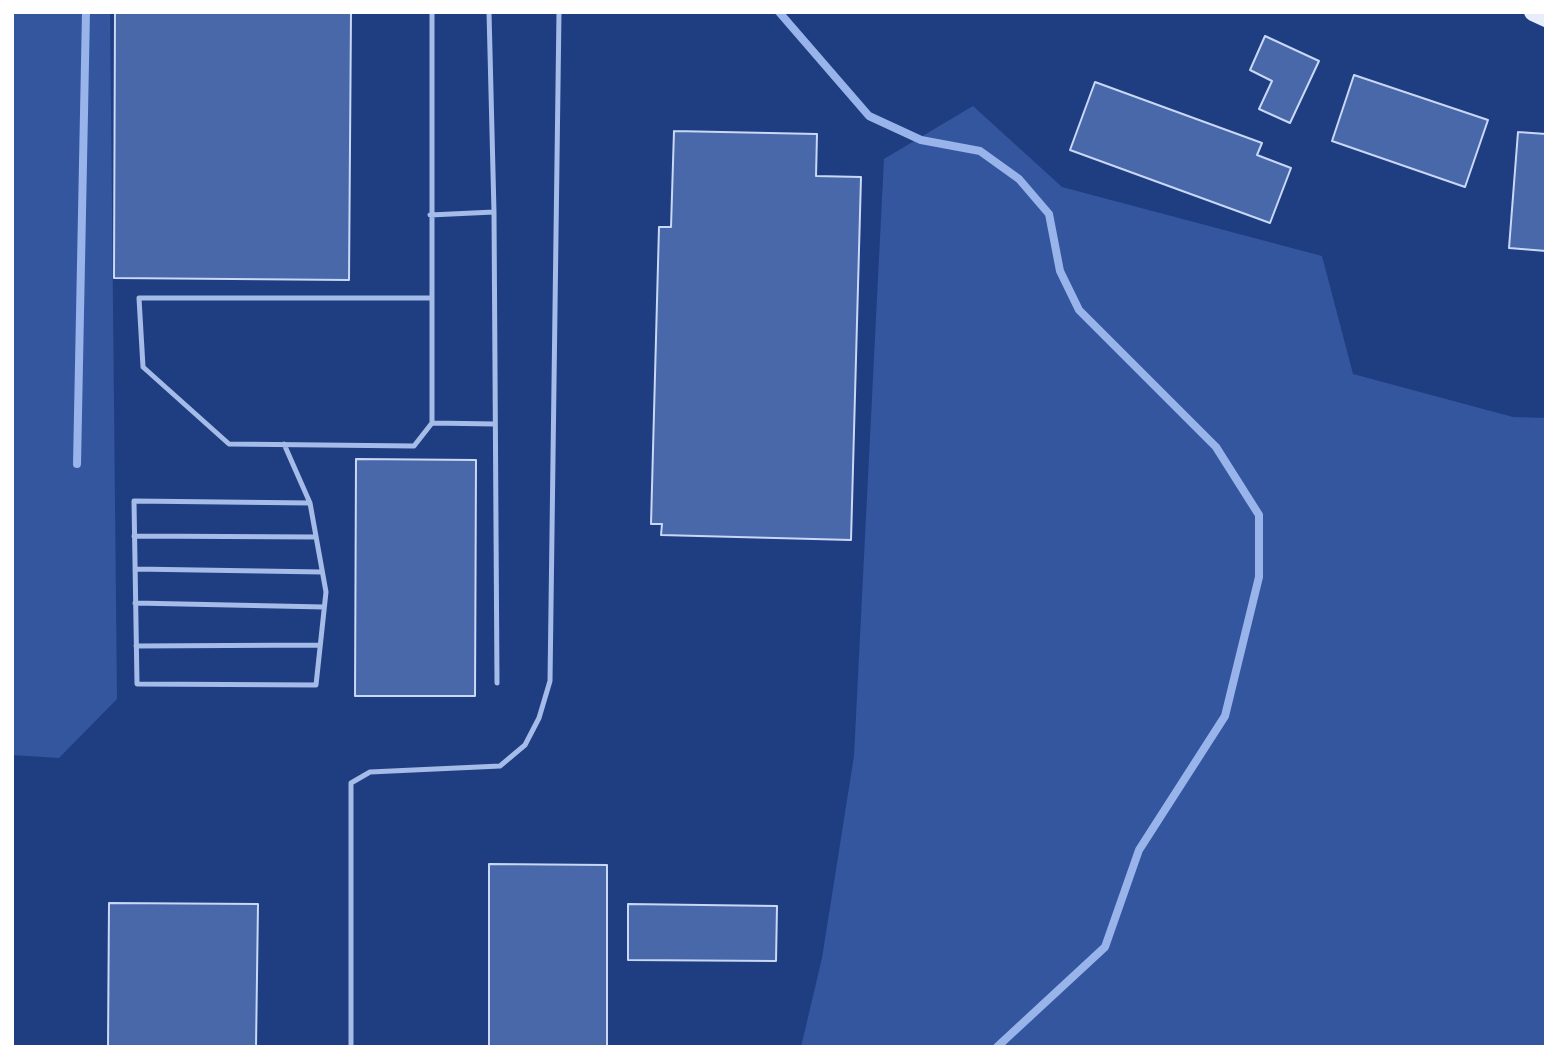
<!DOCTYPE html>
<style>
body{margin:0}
#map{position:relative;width:1558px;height:1059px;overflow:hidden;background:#1f3e81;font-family:Mulish,sans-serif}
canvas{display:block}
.frame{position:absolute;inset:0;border:14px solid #fff;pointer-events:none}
</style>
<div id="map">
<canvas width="1558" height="1059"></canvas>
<div class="frame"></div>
</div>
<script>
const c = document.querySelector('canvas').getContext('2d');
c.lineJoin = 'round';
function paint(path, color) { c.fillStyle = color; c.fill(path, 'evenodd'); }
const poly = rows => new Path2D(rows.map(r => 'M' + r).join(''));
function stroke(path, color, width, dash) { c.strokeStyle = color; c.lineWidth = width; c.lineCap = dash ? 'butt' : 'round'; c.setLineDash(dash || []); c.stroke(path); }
paint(poly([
 [12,12,110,12,117,699,59,758,12,755],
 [973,106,1062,187,1322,256,1353,374,1513,417,1546,418,1546,1047,801,1047,822,958,854,756,884,159]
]), '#33569f');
stroke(poly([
 [779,12,869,116,921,140,980,151,1019,179,1049,214,1060,271,1079,310,1216,447,1259,515,1259,577,1225,716,1139,850,1105,947,997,1047],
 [77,464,86,12]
]), '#98b4ea', 8);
const building = poly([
 [115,12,351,12,349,280,114,278,115,12],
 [1265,36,1319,61,1290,123,1259,109,1272,81,1250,70,1265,36],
 [1354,75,1488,120,1465,187,1332,141,1354,75],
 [1095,82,1262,143,1257,155,1291,168,1270,223,1070,150,1095,82],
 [674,131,817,134,816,176,861,177,851,540,661,535,662,524,651,524,659,227,671,227,674,131],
 [1518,132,1546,134,1546,251,1509,248,1518,132],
 [356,459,476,460,475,696,355,696,356,459],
 [489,864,607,865,607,1047,489,1047,489,864],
 [109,903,258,904,256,1047,108,1047,109,903],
 [628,904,777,906,776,961,628,960,628,904]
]);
paint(building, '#4868aa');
stroke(building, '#c9d8f6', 2);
stroke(poly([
 [432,12,432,423,495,424],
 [489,12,494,212,497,683],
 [430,215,494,212],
 [431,298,139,298,143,367,229,444,414,446,432,423],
 [284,444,310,503,134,501,137,684,316,685,326,592,310,503],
 [134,536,316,537],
 [135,569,322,572],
 [135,603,324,607],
 [136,646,320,645],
 [351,1047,351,783,370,772,500,766,525,745,539,718,550,681,559,12]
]), '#a5bbe8', 5);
stroke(poly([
 [1533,12,1546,18]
]), '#e8edfe', 18);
</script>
